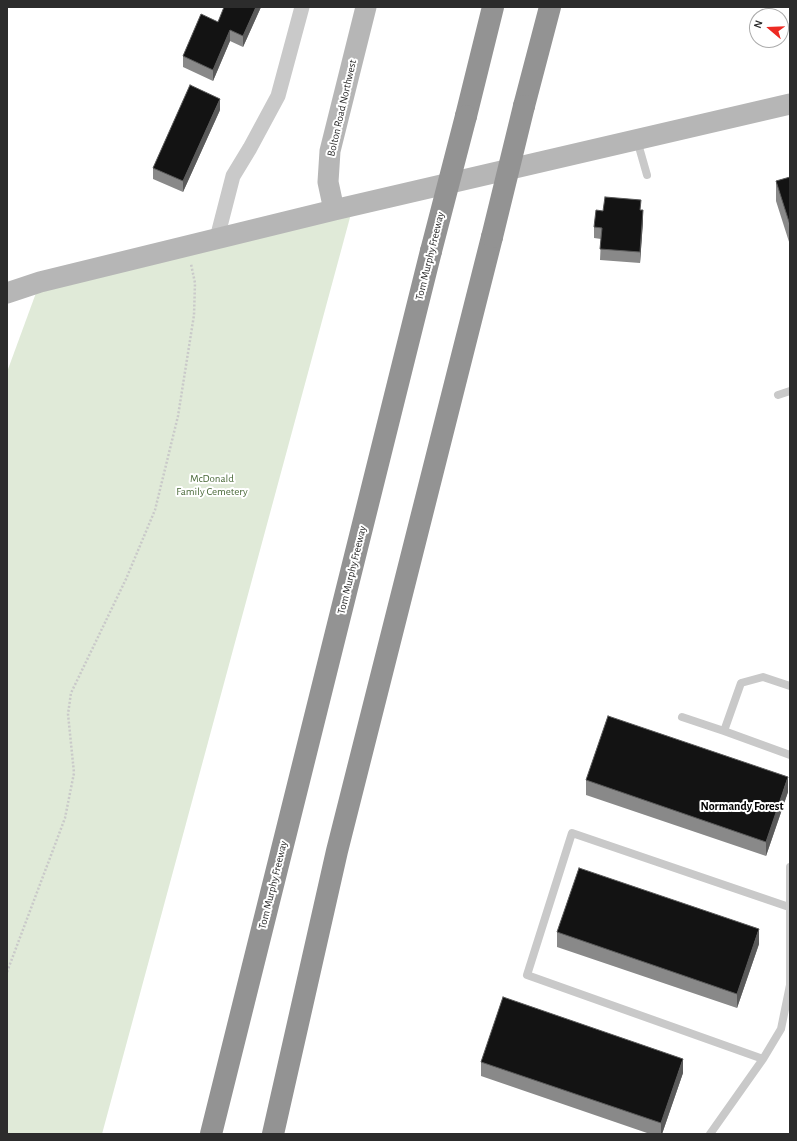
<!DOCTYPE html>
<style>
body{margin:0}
#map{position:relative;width:797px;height:1141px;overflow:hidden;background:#fff;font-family:"Alegreya Sans",sans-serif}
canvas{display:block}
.frame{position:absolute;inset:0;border:8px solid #2c2c2c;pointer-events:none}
.north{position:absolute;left:749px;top:8px;width:40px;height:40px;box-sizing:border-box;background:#fff;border:1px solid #ababab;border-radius:50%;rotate:289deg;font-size:11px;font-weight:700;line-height:16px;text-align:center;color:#2c2c2c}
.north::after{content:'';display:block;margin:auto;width:14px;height:18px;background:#ed2a23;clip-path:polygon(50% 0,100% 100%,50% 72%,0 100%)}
</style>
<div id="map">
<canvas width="797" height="1141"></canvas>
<div class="frame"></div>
<div class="north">N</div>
</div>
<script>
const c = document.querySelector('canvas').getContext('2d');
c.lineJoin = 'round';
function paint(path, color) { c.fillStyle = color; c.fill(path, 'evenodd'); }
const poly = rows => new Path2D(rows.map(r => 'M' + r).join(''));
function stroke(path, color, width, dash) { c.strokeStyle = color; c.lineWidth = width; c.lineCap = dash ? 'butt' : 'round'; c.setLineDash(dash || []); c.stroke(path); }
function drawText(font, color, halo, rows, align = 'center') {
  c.font = font + ' "Alegreya Sans",sans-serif'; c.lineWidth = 4; c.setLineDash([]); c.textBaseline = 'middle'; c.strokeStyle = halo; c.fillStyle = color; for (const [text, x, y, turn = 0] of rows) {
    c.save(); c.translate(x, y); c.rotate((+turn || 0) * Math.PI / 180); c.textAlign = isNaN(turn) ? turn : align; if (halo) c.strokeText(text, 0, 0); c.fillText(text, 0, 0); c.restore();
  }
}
paint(poly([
 [355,199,102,1134,7,1134,7,372,40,282]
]), '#e0ead8');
stroke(poly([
 [7,972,65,818,74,773,68,714,71,693,126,579,155,510,178,416,194,315,195,283,191,264]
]), '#c9c9c9', 2.5, [2, 2]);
stroke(poly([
 [637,140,647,175],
 [778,395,790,391],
 [790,686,763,677,741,683,724,731,790,755],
 [682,717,724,731],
 [790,867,790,984],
 [763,1059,527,975,572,833,789,907],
 [710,1134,763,1059,781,1029,790,985]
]), '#c9c9c9', 8);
stroke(poly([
 [217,238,233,176,250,148,278,96,302,7]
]), '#c9c9c9', 15);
stroke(poly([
 [334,210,328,182,330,151,366,7],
 [7,293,40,282,334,210,790,104]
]), '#b6b6b6', 21);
stroke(poly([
 [524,106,550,7],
 [466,116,493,7],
 [211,1134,431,251],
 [273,1134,337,851,492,237]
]), '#939393', 22);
stroke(poly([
 [492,237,524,106],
 [431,251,466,116]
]), '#939393', 22);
paint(poly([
 [261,7,243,47,230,41,213,81,183,67,183,56,218,22],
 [220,110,183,192,153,179,153,168],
 [790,177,790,245,776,201,776,181],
 [641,210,643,221,640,263,600,260,601,239,594,238,594,227,603,211],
 [586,780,788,792,766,856,586,795],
 [557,932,759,944,737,1008,557,947],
 [481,1062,683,1073,662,1134,650,1134,481,1076]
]), '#898989');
paint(poly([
 [256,7,261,7,243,47,243,36],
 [230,30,230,41,213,81,213,70],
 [220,99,220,110,183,192,183,181],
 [643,210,643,221,640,263,640,252],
 [788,777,788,792,766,856,766,842],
 [759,929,759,944,737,1008,737,994],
 [683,1059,683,1073,662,1134,661,1134,661,1123]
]), '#5a5a5a');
const building = poly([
 [224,7,256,7,243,36,230,30,213,70,183,56,201,14,218,22,224,7],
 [190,85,220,99,183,181,153,168,190,85],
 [790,177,790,225,776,181,790,177],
 [605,197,641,200,640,210,643,210,640,252,600,249,602,228,594,227,596,210,603,211,605,197],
 [608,716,788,777,766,842,586,780,608,716],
 [579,868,759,929,737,994,557,932,579,868],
 [503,997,683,1059,661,1123,481,1062,503,997]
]);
paint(building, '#131313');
stroke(building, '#5a5a5a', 1);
drawText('11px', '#2c2c2c', '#fff', [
 ["Bolton Road Northwest",342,108,-77],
 ["Tom Murphy Freeway",430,256,-76],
 ["Tom Murphy Freeway",352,570,-76],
 ["Tom Murphy Freeway",273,885,-76]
]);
drawText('11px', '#496938', '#fff', [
 ["McDonald",212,479],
 ["Family Cemetery",212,492]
]);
drawText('bold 12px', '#000', '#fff', [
 ["Normandy Forest",742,806]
]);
</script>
